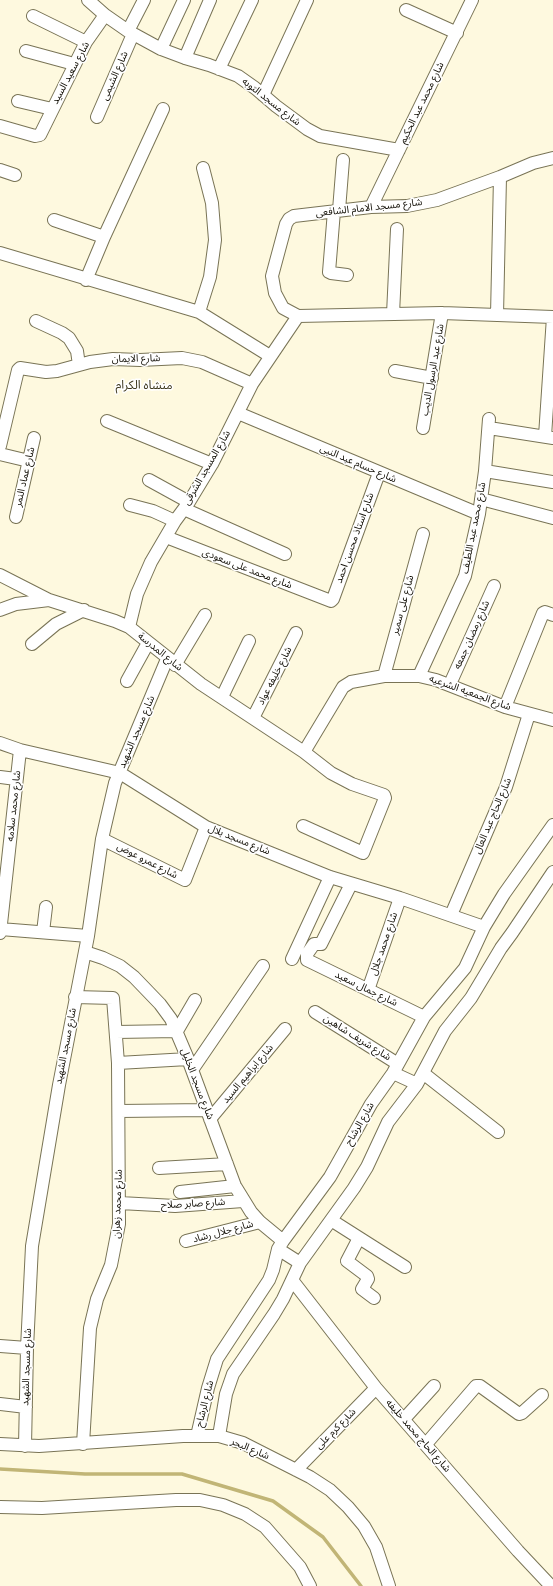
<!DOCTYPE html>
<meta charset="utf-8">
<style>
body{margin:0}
canvas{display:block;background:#fef9df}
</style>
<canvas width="553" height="1586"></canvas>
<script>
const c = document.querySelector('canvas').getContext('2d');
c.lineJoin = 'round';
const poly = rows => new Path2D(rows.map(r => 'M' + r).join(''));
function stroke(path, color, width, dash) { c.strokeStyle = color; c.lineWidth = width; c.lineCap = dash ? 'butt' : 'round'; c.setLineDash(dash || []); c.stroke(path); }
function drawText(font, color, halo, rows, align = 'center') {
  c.font = font + ' "Times New Roman","Noto Sans Arabic",serif'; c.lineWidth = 3; c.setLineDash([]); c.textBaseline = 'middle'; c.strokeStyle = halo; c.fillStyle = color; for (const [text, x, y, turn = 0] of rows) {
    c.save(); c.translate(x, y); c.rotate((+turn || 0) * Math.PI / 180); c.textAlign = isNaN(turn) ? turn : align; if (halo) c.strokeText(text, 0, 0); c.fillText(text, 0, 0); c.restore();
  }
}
stroke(poly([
 [0,1469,85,1474,182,1474,273,1501,323,1537,361,1586]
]), '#c1b576', 3.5);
const street = poly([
 [88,0,105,15,128,31,161,49,185,58,209,65,238,76,255,88,276,106,307,129,320,136,399,150],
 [406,10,457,33],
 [33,16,86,42],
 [128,31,144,0],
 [161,49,184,0],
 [26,51,74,64],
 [185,58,210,0],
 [219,69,252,0],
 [263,95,307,0],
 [18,101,52,109],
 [97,117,133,34],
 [0,126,35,136,40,135,86,42,105,15],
 [0,170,15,175],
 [371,207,472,0],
 [339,210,343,160],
 [334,211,329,272,331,273,347,275],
 [54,220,104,237],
 [0,253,199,312,270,356],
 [86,280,104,237,163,109],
 [199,312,210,277,215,240,212,203,203,168],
 [393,314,397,229],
 [497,315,500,177],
 [298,316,283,308,275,293,272,276,286,224,289,219,294,216,371,207,407,206,437,200,500,177,533,163,553,158],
 [298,316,442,313,553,317],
 [36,321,62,333,69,338,77,351,79,365],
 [395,371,432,378],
 [238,413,479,514],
 [107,421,212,464],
 [423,428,442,313],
 [489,428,553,438],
 [545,436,553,317],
 [0,446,18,370,20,368,46,372,57,371,90,362,113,359,140,360,182,358,202,362,252,384],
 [0,454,29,461],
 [485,471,553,482],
 [149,480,189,502],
 [481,499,553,518],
 [130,505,153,511,175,521],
 [184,509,285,554],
 [16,517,34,438],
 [166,537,331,601,333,599,379,473],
 [0,575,49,600],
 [0,610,16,604,49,600,115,621,129,627,201,684,304,752,331,773,352,784,384,795,385,798,363,853,303,826],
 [129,627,137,594,151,562,175,521,189,502,212,464,252,384,298,316],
 [32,644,56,624,84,610],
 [175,665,205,615],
 [384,676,423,534],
 [419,676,465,576,479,514,485,471,489,419],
 [127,681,148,643],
 [450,684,494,586],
 [222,697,249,641],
 [505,707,543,613,545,612,553,615],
 [253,718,296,633],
 [0,743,20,750,120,773,206,827,330,877,400,898,484,927],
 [304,752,343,687,351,682,384,676,419,676,436,680,505,707,553,720],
 [0,777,16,779],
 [102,839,185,880,206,827],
 [351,884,321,944,314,944,307,954,307,960,424,1017],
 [451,915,506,787,529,714],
 [0,929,88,936],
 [43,932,46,907],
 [0,933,20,750],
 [85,952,103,958,120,966,134,977,160,1004,171,1019,188,1059,235,1186,251,1212,260,1222,283,1241],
 [292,959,330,877],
 [368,990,400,898],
 [75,997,113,998,118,1063,119,1224,111,1265,97,1299,90,1328,83,1444],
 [315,1012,398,1064],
 [116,1032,177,1031,195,1000],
 [118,1063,188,1059],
 [192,1070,263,966],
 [393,1073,417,1084],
 [423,1073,498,1132],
 [119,1111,207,1110],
 [210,1119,285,1029],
 [159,1168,227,1164],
 [180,1192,235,1186],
 [120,1203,175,1206,243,1201],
 [331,1220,405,1267],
 [359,1238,347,1261,367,1276,368,1279,362,1289,374,1298],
 [186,1241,260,1222],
 [278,1249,300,1263],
 [292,1280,376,1388,518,1551,551,1586],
 [0,1346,27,1348],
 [0,1404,26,1407],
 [404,1419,434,1386],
 [197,1436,208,1388,217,1359,269,1280,273,1270,278,1249,283,1241,330,1177,371,1104,393,1073,424,1017,465,968,484,927,504,894,553,825],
 [219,1436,226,1394,233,1374,274,1314,283,1299,300,1263,354,1188,367,1167,388,1122,417,1084,445,1031,471,998,501,948,512,933,553,872],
 [0,1444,39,1446,183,1436,219,1436,243,1443,310,1477,330,1490,348,1507,364,1526,376,1547,389,1586],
 [426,1444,476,1386,480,1386,519,1414,522,1413,542,1395],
 [25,1446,27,1348,32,1246,59,1085,88,936,102,839,115,783,167,659],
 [296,1470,376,1388],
 [0,1507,42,1508,176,1500,200,1500,223,1505,245,1514,265,1527,300,1567,310,1586]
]);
stroke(street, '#797456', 14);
stroke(street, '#fff', 12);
drawText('10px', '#100d04', '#fff', [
 ["شارع سعيد السيد",71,73,-62],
 ["شارع الشيمى",115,76,-66],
 ["شارع مسجد التوبه",271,102,38],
 ["شارع محمد عبد الحكيم",422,103,-64],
 ["شارع مسجد الامام الشافعى",369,208,-6],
 ["شارع الايمان",136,359,-1],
 ["شارع عبد الرسول الديب",433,370,-80],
 ["شارع حسام عبد النبى",358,464,23],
 ["شارع المسجد الشرقى",207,468,-60],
 ["شارع عماد النمر",25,477,-77],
 ["شارع محمد عبد اللطيف",474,528,-79],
 ["شارع استاذ محسن احمد",355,538,-70],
 ["شارع محمد على سعودى",247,569,21],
 ["شارع على سمير",403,605,-75],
 ["شارع رمضان جمعه",472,635,-66],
 ["شارع المدرسة",160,652,39],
 ["شارع خليفه عواد",275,676,-63],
 ["شارع الجمعيه الشرعيه",470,693,20],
 ["شارع مسجد الشهيد",137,732,-67],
 ["شارع محمد سلامه",14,806,-84],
 ["شارع الحاج عبد العال",493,816,-67],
 ["شارع مسجد بلال",239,840,22],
 ["شارع عمرو عوض",147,861,27],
 ["شارع محمد جلال",384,944,-71],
 ["شارع جمال سعيد",366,989,26],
 ["شارع شريف شاهين",357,1038,32],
 ["شارع مسجد الشهيد",66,1046,-79],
 ["شارع ابراهيم السيد",248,1074,-50],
 ["شارع مسجد الخليل",197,1084,69],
 ["شارع الرشاح",360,1124,-60],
 ["شارع محمد زهران",118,1204,-88],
 ["شارع صابر صلاح",193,1204,-3],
 ["شارع جلال رشاد",223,1232,-15],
 ["شارع مسجد الشهيد",27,1367,-88],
 ["شارع الرشاح",205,1404,-76],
 ["شارع كرم على",336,1429,-45],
 ["شارع الحاج محمد خليفه",418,1436,49],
 ["شارع البحر",250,1449,23]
]);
drawText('12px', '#3c371c', '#fff', [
 ["منشاه الكرام",144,386]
]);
</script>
